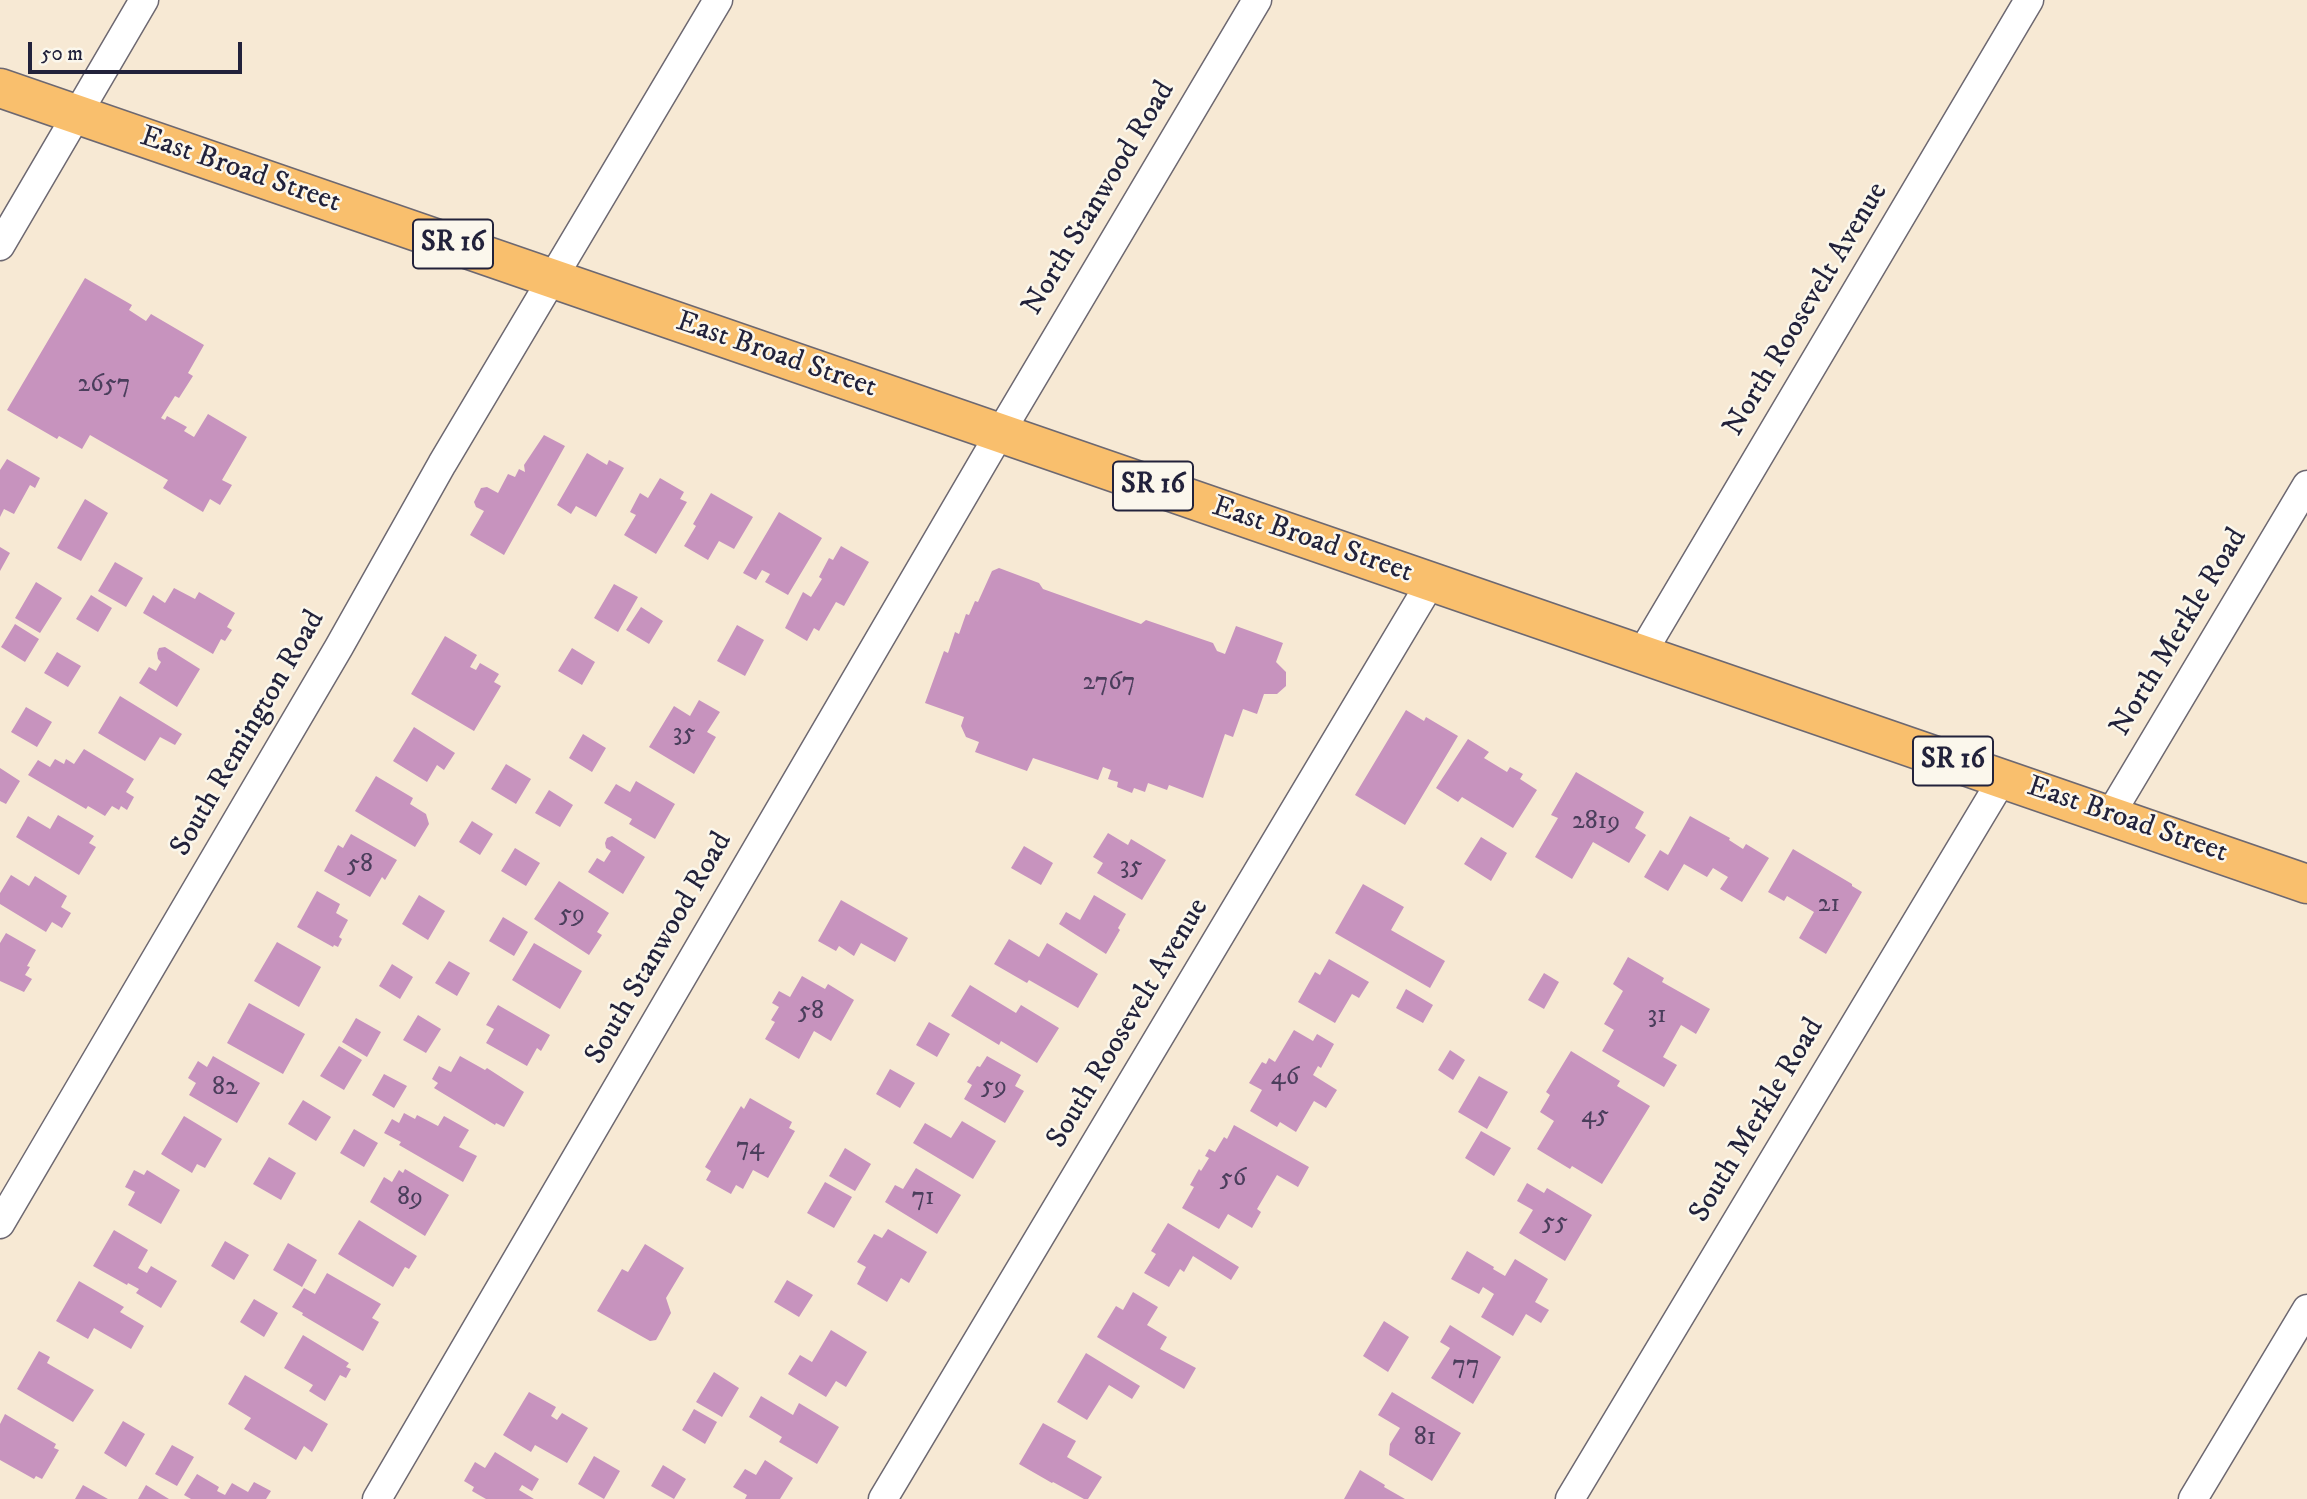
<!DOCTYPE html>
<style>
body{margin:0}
#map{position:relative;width:2307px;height:1499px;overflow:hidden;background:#f7e9d4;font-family:"IM FELL DW Pica",serif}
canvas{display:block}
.scale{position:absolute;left:28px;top:42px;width:214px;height:32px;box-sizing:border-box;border:4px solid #22223b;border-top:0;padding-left:9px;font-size:21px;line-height:24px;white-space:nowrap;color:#22223b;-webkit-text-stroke:5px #fbf7ec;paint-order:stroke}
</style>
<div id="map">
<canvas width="2307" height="1499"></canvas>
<div class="scale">50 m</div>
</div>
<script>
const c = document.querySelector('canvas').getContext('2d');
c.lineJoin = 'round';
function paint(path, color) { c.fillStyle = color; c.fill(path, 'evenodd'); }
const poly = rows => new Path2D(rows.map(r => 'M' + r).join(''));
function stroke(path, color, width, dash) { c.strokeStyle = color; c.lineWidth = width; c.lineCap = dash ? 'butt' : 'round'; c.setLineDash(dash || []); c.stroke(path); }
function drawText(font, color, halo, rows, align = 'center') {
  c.font = font + ' "IM FELL DW Pica",serif'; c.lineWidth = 5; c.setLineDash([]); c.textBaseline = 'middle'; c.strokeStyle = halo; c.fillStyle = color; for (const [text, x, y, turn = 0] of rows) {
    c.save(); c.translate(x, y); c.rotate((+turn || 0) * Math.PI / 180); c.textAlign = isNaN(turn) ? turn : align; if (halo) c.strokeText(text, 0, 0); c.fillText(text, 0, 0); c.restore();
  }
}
paint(poly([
 [85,278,132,305,129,310,146,321,151,314,204,345,188,373,193,376,179,398,175,396,161,418,165,420,167,416,187,427,184,431,194,437,208,414,247,437,222,480,232,485,220,505,210,499,203,512,163,488,168,480,90,435,82,449,59,436,57,439,7,410],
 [544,435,565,446,504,555,470,535,484,511,476,507,474,502,481,488,487,487,498,493,508,474,515,477,519,469,525,472,524,465],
 [587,453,607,465,609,460,624,468,596,517,576,506,571,514,557,505],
 [7,459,40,478,35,488,30,485,14,514,4,509,0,517,0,470],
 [660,478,684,492,680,499,687,502,656,554,624,535,636,515,630,512,640,493,648,498],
 [711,493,753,517,734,549,719,541,708,560,684,546,696,526,693,524],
 [85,499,108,513,81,561,57,548],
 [779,512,822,538,788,595,765,582,770,574,762,570,756,580,743,573],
 [841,546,869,562,844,606,836,602,819,631,814,628,807,641,785,628,803,592,811,597,822,579,819,577,829,558,833,560],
 [0,547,10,553,0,571],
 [115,562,143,578,126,607,98,591],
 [999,568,1039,583,1043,589,1141,624,1146,620,1213,643,1217,651,1225,654,1236,626,1283,643,1276,662,1286,672,1286,686,1277,694,1264,694,1257,714,1243,709,1233,737,1225,734,1203,798,1169,785,1167,790,1148,783,1145,792,1134,788,1132,793,1117,787,1118,782,1108,779,1111,770,1103,767,1098,780,1033,758,1027,771,975,752,979,742,966,737,961,726,964,717,925,703,944,651,948,653,955,632,959,634,966,614,969,615,975,601,978,602,992,571],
 [36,582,62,598,40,633,15,618],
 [614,584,638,597,618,632,594,618],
 [174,588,195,599,199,592,235,613,227,627,232,630,225,641,221,639,213,654,143,613,153,595,165,603],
 [91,595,112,608,98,632,76,619],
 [641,607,663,621,649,644,626,630],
 [15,624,39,639,25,662,1,647],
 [737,625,764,640,745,676,717,661],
 [445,636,477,655,470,667,476,670,480,663,499,674,494,682,501,686,474,731,411,694],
 [165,647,200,669,177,707,139,683,149,667,156,671,161,662,158,659,157,653,159,648],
 [572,648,595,662,582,685,558,671],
 [57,652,81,666,68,687,44,673],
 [120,696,182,734,175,745,160,737,145,761,98,733],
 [699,700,720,712,707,732,716,737,694,774,649,747,674,706,690,716],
 [26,707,52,722,37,747,11,732],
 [1406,710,1424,721,1426,717,1458,736,1405,825,1355,795],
 [414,727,455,753,444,770,437,765,427,782,393,761],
 [583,734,606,748,592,772,569,758],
 [1468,739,1489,752,1484,758,1507,772,1510,767,1523,774,1520,779,1537,790,1513,828,1462,797,1458,802,1436,788],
 [84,749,134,779,126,792,134,797,127,810,121,806,119,810,112,806,105,816,88,806,86,809,28,775,38,760,50,767,55,759,64,764,66,759,74,764],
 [506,764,531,779,516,804,491,789],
 [0,768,20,781,6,804,0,801],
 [1576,772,1644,812,1635,828,1646,835,1629,863,1593,842,1572,879,1535,857,1558,818,1551,815],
 [376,776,413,798,410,804,426,814,429,824,415,847,355,811],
 [636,781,675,804,655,839,629,824,632,819,604,803,616,784,630,792],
 [549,790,573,805,560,827,535,813],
 [58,815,94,836,89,843,96,847,79,875,16,837,28,816,50,829],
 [1690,816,1730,838,1729,840,1743,849,1746,844,1769,858,1742,902,1720,889,1728,877,1713,868,1707,877,1684,864,1668,891,1644,877,1660,850,1668,855],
 [472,821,493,834,480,855,459,842],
 [1108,833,1128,845,1131,839,1166,860,1142,900,1097,873,1103,863,1093,857],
 [351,834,397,860,385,880,382,877,370,897,324,871,338,845,343,848],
 [612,836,645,857,623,894,588,872,597,858,604,862,611,851,606,848,605,843,607,838],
 [1481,837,1507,853,1491,881,1464,864],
 [1024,846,1053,863,1041,885,1011,868],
 [515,848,540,863,526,886,501,871],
 [1793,849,1852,884,1852,886,1862,892,1826,954,1799,938,1814,912,1787,896,1784,901,1768,892],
 [11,875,29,886,35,876,67,896,61,907,71,913,62,928,52,922,46,932,0,904,0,893],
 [559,881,609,913,597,932,602,935,589,955,534,919],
 [1363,884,1404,907,1391,930,1445,961,1430,988,1335,933],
 [317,891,340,904,336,913,348,920,339,937,342,939,338,947,334,945,333,947,297,927],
 [419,895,445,911,428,940,402,924],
 [1094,895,1126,914,1118,928,1120,930,1106,954,1059,924,1066,912,1080,920],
 [841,900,908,938,895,962,861,943,854,956,839,946,836,951,818,941],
 [503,917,528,932,514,956,489,941],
 [6,933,36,950,27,966,30,967,25,975,32,979,24,992,0,981,0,943],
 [1009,939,1039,957,1047,943,1098,974,1078,1008,1029,980,1027,983,994,964],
 [277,942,321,967,299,1007,254,981],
 [534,943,582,971,560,1009,512,980],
 [1628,957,1664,978,1662,982,1710,1009,1696,1034,1681,1025,1663,1057,1677,1065,1664,1087,1602,1051,1614,1030,1604,1024,1623,991,1613,984],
 [1329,959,1369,982,1359,998,1352,994,1335,1023,1298,1002,1315,972,1320,975],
 [449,961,470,973,457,996,435,983],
 [392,964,413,977,400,999,379,986],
 [1544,973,1559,982,1544,1009,1528,1000],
 [802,976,825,989,828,984,854,1000,831,1041,814,1031,799,1059,765,1039,775,1022,771,1020,779,1007,772,1003,779,991,790,997],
 [970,985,1016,1013,1021,1005,1059,1028,1037,1063,1001,1041,999,1045,951,1016],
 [1406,989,1433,1005,1423,1023,1396,1008],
 [249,1003,305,1034,283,1074,227,1043],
 [498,1005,550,1035,541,1051,537,1048,527,1066,486,1043,494,1029,486,1025],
 [418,1015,441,1029,426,1053,403,1040],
 [356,1018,381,1032,367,1057,342,1042],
 [929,1022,950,1034,937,1057,916,1045],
 [1294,1030,1313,1041,1317,1034,1334,1044,1321,1068,1318,1066,1313,1075,1337,1090,1326,1108,1314,1101,1296,1132,1280,1122,1277,1127,1250,1111,1262,1090,1249,1083,1262,1062,1266,1064,1269,1058,1275,1062],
 [339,1046,362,1060,344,1090,320,1076],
 [1450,1050,1465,1060,1453,1080,1438,1070],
 [1571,1051,1620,1081,1617,1086,1650,1106,1602,1184,1572,1166,1570,1169,1537,1149,1554,1121,1540,1112,1550,1095,1546,1092],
 [213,1056,260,1083,237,1123,189,1095,196,1083,188,1078,198,1061,207,1067],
 [460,1056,485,1070,487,1068,524,1092,504,1127,496,1123,495,1125,434,1088,438,1083,432,1079,439,1066,451,1072],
 [987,1056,1021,1075,1015,1086,1024,1091,1005,1123,964,1099,972,1085,967,1082,977,1066,980,1067],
 [890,1069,915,1083,900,1108,876,1094],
 [384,1074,407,1086,394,1108,372,1095],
 [1479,1076,1508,1092,1487,1129,1458,1112],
 [750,1098,792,1122,789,1128,795,1131,768,1178,753,1170,743,1189,736,1185,731,1194,706,1180,711,1171,705,1167,741,1106,744,1109],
 [303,1100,331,1117,316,1141,288,1124],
 [404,1113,415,1119,417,1115,438,1126,444,1116,469,1130,459,1147,477,1156,463,1182,399,1145,401,1142,384,1133,392,1119,399,1123],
 [184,1116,222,1139,205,1168,197,1164,192,1173,161,1154],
 [962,1121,996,1141,973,1179,913,1143,925,1123,951,1138],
 [1234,1125,1309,1167,1298,1187,1277,1175,1257,1209,1261,1212,1252,1228,1228,1214,1219,1229,1182,1208,1194,1187,1190,1185,1199,1169,1201,1171,1209,1158,1205,1156,1209,1149,1215,1152,1224,1137,1227,1139],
 [354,1129,378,1143,364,1167,340,1153],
 [1481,1131,1511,1148,1494,1176,1465,1158],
 [845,1148,871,1164,855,1191,829,1176],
 [269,1157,296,1173,281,1200,253,1184],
 [916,1168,961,1195,937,1234,885,1202,895,1185,903,1189],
 [405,1169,449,1195,425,1236,370,1202,384,1177,392,1182,399,1170,403,1173],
 [134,1170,144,1175,147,1170,180,1190,161,1224,128,1205,135,1192,125,1187],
 [825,1182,852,1197,834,1228,807,1213],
 [1527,1183,1544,1193,1547,1188,1592,1215,1565,1261,1519,1233,1533,1210,1517,1201],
 [359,1220,417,1256,409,1269,405,1267,393,1287,338,1254],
 [1168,1223,1239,1267,1231,1280,1193,1256,1184,1272,1180,1269,1169,1287,1144,1273,1156,1254,1151,1251],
 [888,1229,927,1252,909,1283,901,1278,887,1302,857,1284,866,1267,857,1262,874,1234,882,1238],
 [114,1230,148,1250,138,1268,147,1273,151,1266,177,1281,161,1308,136,1293,139,1289,128,1283,127,1285,93,1266],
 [225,1241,249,1255,234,1280,211,1266],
 [288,1243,317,1260,302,1287,273,1270],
 [645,1244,684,1268,666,1298,671,1313,656,1340,650,1341,597,1311,622,1269,628,1272],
 [1467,1251,1494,1267,1493,1269,1505,1276,1515,1259,1548,1279,1535,1302,1549,1310,1541,1323,1526,1314,1513,1336,1481,1317,1494,1294,1483,1287,1479,1294,1451,1279],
 [327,1273,381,1304,372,1318,379,1322,363,1351,302,1315,303,1313,292,1307,304,1288,315,1294],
 [787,1280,813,1295,799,1317,774,1302],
 [79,1281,124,1307,120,1312,144,1326,131,1349,94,1328,88,1339,56,1321],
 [1133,1292,1158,1307,1147,1325,1167,1337,1160,1349,1196,1368,1184,1389,1097,1337,1116,1306,1123,1310],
 [254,1299,278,1313,264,1337,240,1322],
 [1384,1321,1409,1337,1388,1372,1363,1356],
 [1450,1325,1501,1357,1473,1404,1431,1378,1450,1348,1440,1342],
 [831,1330,867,1352,846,1387,836,1381,826,1397,788,1374,800,1355,812,1362],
 [303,1335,349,1363,346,1367,351,1369,346,1378,340,1375,325,1401,309,1391,313,1385,284,1368],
 [39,1351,50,1357,47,1363,94,1390,73,1422,17,1389],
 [1086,1353,1140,1386,1132,1399,1109,1385,1087,1420,1057,1402],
 [714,1372,739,1388,722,1417,696,1402],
 [245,1375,328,1424,312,1452,304,1446,296,1460,244,1429,251,1418,228,1404],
 [529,1392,556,1407,551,1416,557,1420,562,1413,588,1428,567,1463,535,1445,531,1452,503,1435],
 [1392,1392,1461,1433,1432,1481,1389,1455,1390,1444,1400,1428,1378,1415],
 [761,1396,793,1415,799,1403,839,1427,817,1464,779,1442,782,1437,749,1417],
 [694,1409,717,1422,705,1444,682,1430],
 [5,1414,56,1444,54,1448,59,1450,42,1479,36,1476,34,1479,0,1460,0,1424],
 [123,1421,145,1434,126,1467,104,1453],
 [1043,1423,1076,1441,1067,1457,1102,1477,1088,1499,1084,1499,1053,1482,1052,1483,1019,1464],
 [172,1445,194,1457,177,1486,155,1474],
 [495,1452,539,1479,532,1491,522,1485,519,1490,534,1499,486,1499,472,1491,474,1487,464,1481,475,1462,485,1468],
 [594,1456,620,1471,604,1499,578,1484],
 [765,1460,793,1478,780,1499,745,1499,747,1495,733,1487,745,1469,756,1475],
 [663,1465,686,1479,674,1499,651,1486],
 [1360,1470,1385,1485,1384,1487,1405,1499,1344,1499],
 [197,1474,219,1487,217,1491,225,1495,232,1483,248,1492,254,1482,271,1491,266,1499,191,1499,184,1495],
 [83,1485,108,1499,75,1499],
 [146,1485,169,1499,138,1499]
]), '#c793be');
const street = poly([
 [0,246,144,0],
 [1642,653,2029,0],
 [2110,815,2307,485],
 [0,1224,339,647,442,464,718,0],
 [377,1499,1000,433,1257,0],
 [883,1499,1431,582],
 [1570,1499,2003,778],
 [2193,1499,2307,1309]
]);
const primary = poly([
 [0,88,2307,884]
]);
stroke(street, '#6d6871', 31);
stroke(primary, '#6d6871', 41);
stroke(street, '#fff', 28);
stroke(primary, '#f9bf6d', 38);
drawText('26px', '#4b3e5c', null, [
 ["2657",104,386],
 ["2767",1109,684],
 ["35",684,735],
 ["2819",1596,823],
 ["58",360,866],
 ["35",1131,868],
 ["21",1829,906],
 ["59",572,916],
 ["58",811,1013],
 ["31",1657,1017],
 ["46",1285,1079],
 ["59",994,1088],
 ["82",225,1089],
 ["45",1595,1117],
 ["74",750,1149],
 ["56",1233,1180],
 ["89",410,1199],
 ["71",923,1199],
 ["55",1555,1224],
 ["77",1466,1367],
 ["81",1425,1439]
]);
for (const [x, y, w] of [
 [453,244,80],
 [1153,486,80],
 [1953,761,80]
]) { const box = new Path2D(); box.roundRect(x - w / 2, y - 24.5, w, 49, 5); c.fillStyle = '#fbf7ec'; c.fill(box); stroke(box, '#22223b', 2); }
drawText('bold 28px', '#22223b', null, [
 ["SR 16",453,244],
 ["SR 16",1153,486],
 ["SR 16",1953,761]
]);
drawText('30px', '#22223b', '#fbf7ec', [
 ["East Broad Street",240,171,19],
 ["North Stanwood Road",1100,199,-59],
 ["North Roosevelt Avenue",1807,310,-59],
 ["East Broad Street",776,356,19],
 ["East Broad Street",1312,541,19],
 ["North Merkle Road",2180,633,-59],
 ["South Remington Road",249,734,-60],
 ["East Broad Street",2127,821,19],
 ["South Stanwood Road",660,949,-60],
 ["South Roosevelt Avenue",1129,1024,-59],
 ["South Merkle Road",1758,1121,-59]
]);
</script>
